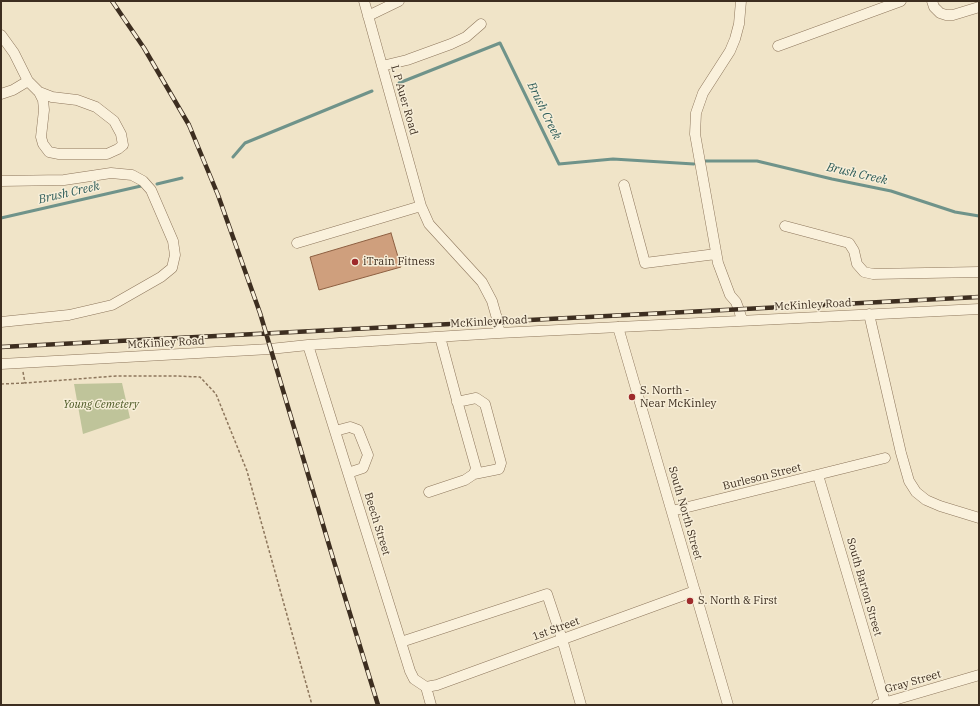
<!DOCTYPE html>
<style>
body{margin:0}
#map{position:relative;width:980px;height:706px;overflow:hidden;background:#f0e4c8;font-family:"IBM Plex Serif",serif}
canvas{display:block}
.frame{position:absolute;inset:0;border:2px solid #3d2e20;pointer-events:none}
</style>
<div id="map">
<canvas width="980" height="706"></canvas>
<div class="frame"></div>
</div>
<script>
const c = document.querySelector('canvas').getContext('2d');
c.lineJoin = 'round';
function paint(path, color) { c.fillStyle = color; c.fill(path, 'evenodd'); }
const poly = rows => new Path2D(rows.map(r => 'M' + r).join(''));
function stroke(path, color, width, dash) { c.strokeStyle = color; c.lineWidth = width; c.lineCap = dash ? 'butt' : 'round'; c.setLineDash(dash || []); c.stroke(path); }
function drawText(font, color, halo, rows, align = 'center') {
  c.font = font + ' "IBM Plex Serif",serif'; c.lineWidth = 3; c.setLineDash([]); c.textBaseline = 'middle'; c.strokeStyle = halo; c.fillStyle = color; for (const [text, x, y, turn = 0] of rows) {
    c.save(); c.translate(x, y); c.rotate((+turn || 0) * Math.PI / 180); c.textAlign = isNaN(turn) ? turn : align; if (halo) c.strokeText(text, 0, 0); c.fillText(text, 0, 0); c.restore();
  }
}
paint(poly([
 [122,383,130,418,83,434,74,384]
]), '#bfc49a');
stroke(poly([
 [399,83,500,43,559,164,613,159,694,164],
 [233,157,245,143,372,91],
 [705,161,757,161,832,179,891,191,955,212,979,216],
 [157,184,182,178],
 [1,218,141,186]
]), '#6f938a', 3);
const building = poly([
 [391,233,401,267,319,290,310,257,391,233]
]);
paint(building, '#cf9f7d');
stroke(building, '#8d5f41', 1);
const minor = poly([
 [364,1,421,206,429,224,482,282,492,301,498,322,499,333],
 [741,1,739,24,735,39,730,51,703,93,696,113,695,134,718,263,730,295,736,302,739,310,742,320],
 [932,1,934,7,940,13,946,15,953,15,979,7],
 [368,16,399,1],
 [1,35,14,53,28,81,39,92,52,97,77,100,96,107,114,121,121,134,123,145,118,149,107,154,59,154,49,152,43,144,41,137,44,110,43,100,39,92],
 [778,46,901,1],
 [382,66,407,60,451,44,466,37,481,24],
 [1,94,13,90,28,81],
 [1,181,64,180,111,173,132,175,143,181,151,190,173,241,175,255,172,268,161,277,112,305,69,315,1,322],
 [624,185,645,263,716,254],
 [785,226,849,243,854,251,857,264,864,272,873,274,979,272],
 [297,243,421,206],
 [869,314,901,453,909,481,916,492,926,500,940,506,979,518],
 [618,327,728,705],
 [308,345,410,671,414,679,426,687,431,705],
 [1,364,270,349,308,345,499,333,979,309],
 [457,402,476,398,485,404,501,463,499,469,474,474],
 [335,431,350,427,358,430,368,455,363,468,348,473],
 [818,475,886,705],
 [429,492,465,480,474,474,476,468,458,404,440,337],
 [672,511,885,458],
 [401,642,547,594,562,639,581,705],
 [426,687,437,685,695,591],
 [877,705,979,675]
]);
stroke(minor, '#8d765c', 11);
stroke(poly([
 [23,372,25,383,116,376,176,376,200,377,216,394,247,471,312,705],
 [1,384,25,383]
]), '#8d765c', 1.5, [3, 2]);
stroke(minor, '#faf1dc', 10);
const rail = poly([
 [112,1,144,48,189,125,218,195,260,313,332,555,378,705],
 [1,347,979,297]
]);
stroke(rail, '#3d2e20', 4.5);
stroke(rail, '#f7eed8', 3, [9]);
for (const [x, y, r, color] of [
 [355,262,4,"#9e2a2b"],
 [632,397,4,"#9e2a2b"],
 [690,601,4,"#9e2a2b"]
]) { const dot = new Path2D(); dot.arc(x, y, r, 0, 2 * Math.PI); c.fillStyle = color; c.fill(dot); stroke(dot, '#f7eed8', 1.5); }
drawText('11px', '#3d2e20', '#f7eed8', [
 ["L P Auer Road",404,100,74],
 ["McKinley Road",813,305,-3],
 ["McKinley Road",489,322,-3],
 ["McKinley Road",166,343,-3],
 ["Burleson Street",762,477,-14],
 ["South North Street",685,513,74],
 ["Beech Street",377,524,73],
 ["South Barton Street",864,587,74],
 ["1st Street",556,629,-20],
 ["Gray Street",913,682,-16]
]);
drawText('11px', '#3d2e20', '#f7eed8', [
 ["iTrain Fitness",363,262],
 ["S. North -",640,391],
 ["Near McKinley",640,404],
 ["S. North & First",698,601]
], 'left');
drawText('italic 11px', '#4d5a26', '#f7eed8', [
 ["Young Cemetery",101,405]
]);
drawText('italic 12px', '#2f5d5a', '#f7eed8', [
 ["Brush Creek",544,111,64],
 ["Brush Creek",857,174,13],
 ["Brush Creek",69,193,-13]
]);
</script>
